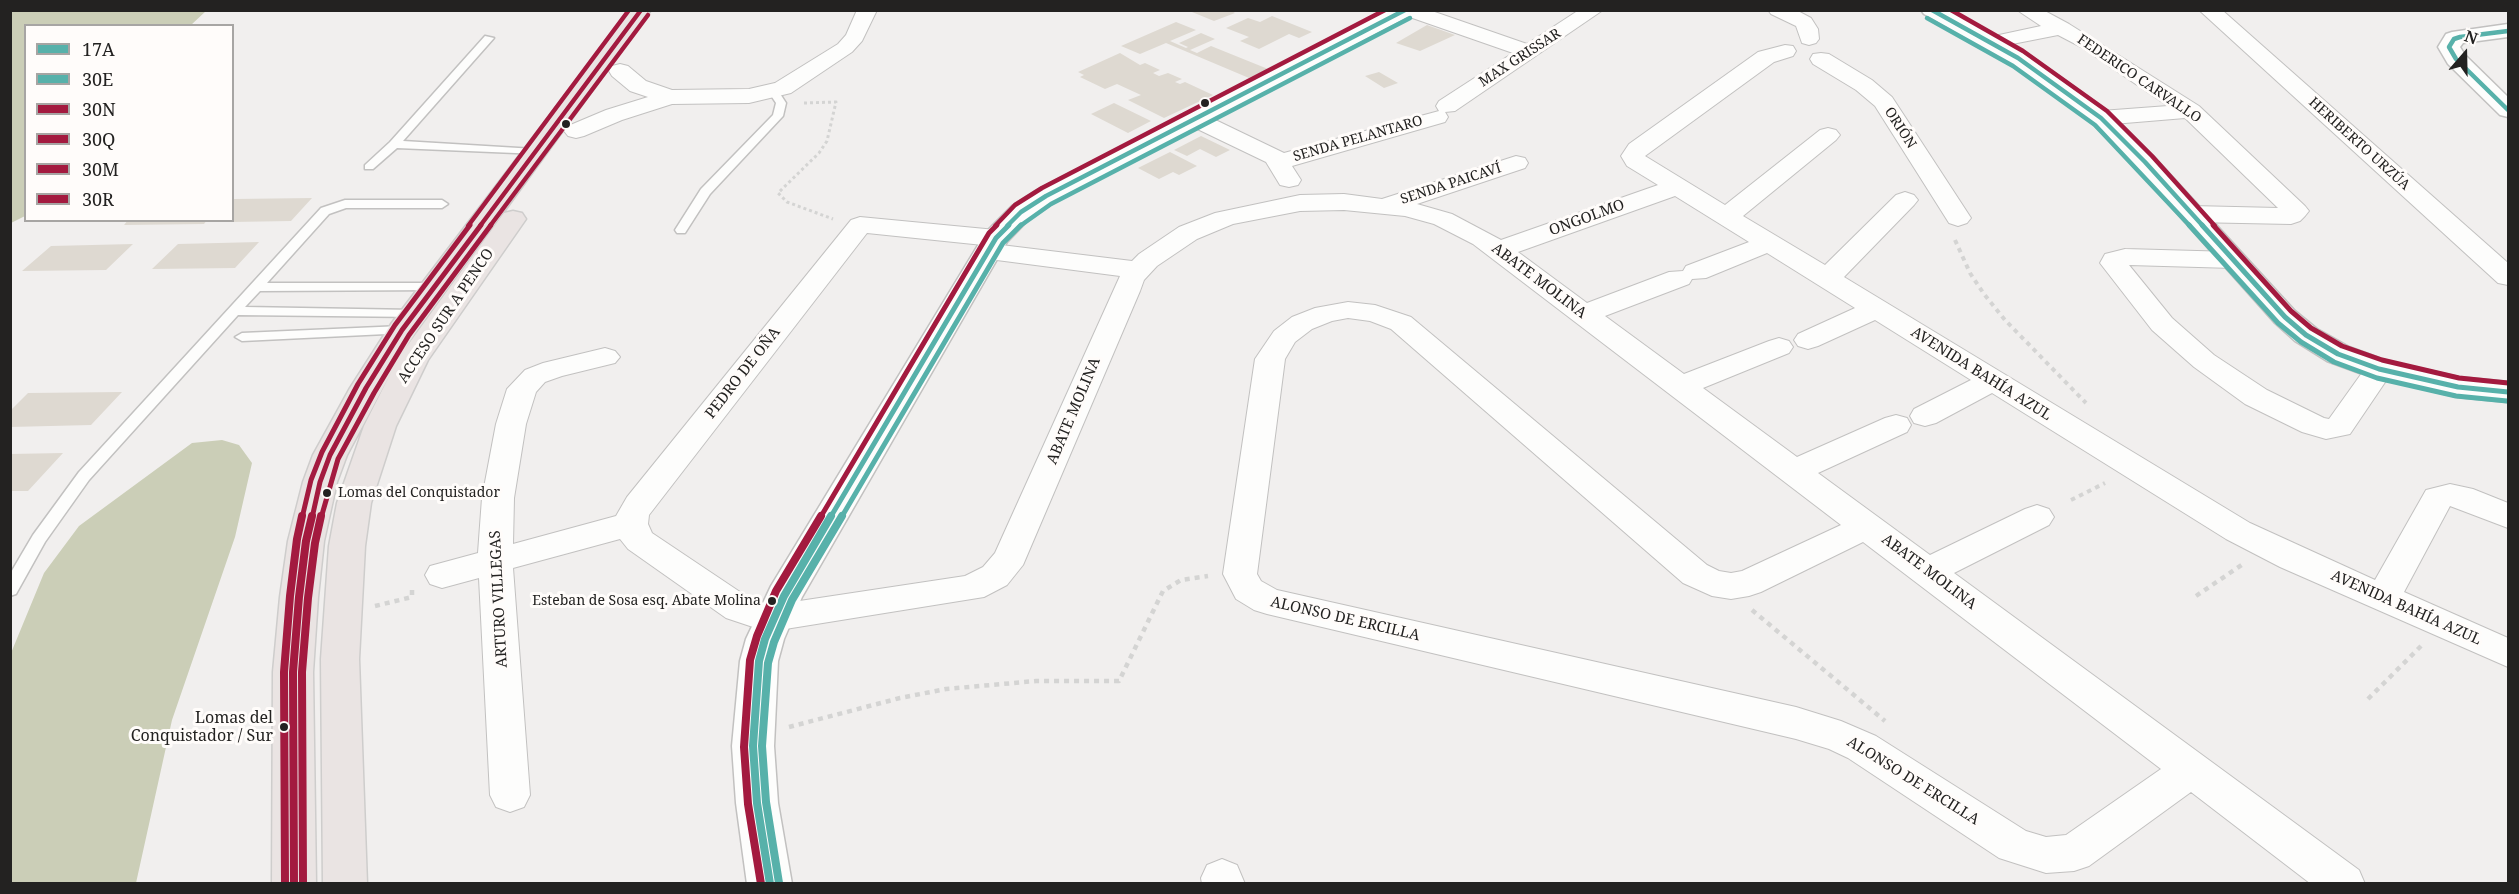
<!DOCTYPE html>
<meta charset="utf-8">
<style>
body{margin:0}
#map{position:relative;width:2519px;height:894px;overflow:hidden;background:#f1efee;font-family:"Noto Serif",serif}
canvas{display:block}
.frame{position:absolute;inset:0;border:12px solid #232221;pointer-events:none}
.legend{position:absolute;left:24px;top:24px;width:210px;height:198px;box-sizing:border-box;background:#fffcfa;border:2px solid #a7a5a3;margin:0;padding:8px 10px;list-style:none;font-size:18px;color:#232221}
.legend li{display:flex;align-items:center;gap:12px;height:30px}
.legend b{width:30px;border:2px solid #a7a5a3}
.north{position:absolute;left:2435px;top:24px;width:60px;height:60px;-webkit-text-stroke:4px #fffcfa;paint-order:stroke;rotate:20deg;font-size:16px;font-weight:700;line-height:24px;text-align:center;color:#232221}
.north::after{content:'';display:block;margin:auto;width:21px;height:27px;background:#232221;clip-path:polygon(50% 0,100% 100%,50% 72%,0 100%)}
</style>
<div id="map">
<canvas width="2519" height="894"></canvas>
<div class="frame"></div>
<ul class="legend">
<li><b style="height:8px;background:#57b1aa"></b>17A</li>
<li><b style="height:8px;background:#57b1aa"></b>30E</li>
<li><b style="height:8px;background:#a31a3f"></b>30N</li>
<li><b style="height:8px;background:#a31a3f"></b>30Q</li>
<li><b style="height:8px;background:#a31a3f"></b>30M</li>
<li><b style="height:8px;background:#a31a3f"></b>30R</li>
</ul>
<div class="north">N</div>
</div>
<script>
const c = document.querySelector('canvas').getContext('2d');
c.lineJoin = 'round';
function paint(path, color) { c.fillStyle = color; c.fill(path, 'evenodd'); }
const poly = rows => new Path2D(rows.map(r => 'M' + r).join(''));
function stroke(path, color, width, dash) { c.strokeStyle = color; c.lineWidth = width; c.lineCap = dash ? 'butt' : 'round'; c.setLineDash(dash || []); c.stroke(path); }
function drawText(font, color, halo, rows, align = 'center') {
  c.font = font + ' "Noto Serif",serif'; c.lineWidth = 6; c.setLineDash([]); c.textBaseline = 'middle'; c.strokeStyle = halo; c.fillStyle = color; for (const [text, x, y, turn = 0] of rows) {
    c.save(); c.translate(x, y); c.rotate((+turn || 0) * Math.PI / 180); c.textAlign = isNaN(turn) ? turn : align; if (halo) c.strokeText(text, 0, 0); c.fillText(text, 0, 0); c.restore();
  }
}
paint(poly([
 [11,10,206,11,191,25,26,26,25,216,11,223],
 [222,440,239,445,252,463,235,537,172,720,136,883,11,883,11,653,44,573,79,526,192,443]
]), '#cbceb7');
paint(poly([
 [1195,10,1230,10,1235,13,1214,21,1192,12],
 [1272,16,1312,32,1299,38,1289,34,1259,49,1240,41,1249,37,1226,28,1248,18,1260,22],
 [1176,22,1196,30,1170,41,1186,48,1188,47,1179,43,1201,33,1215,39,1190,50,1197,53,1211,46,1268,69,1249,78,1166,43,1140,54,1121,46],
 [1427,25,1455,35,1420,51,1396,43],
 [1120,53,1140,65,1145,63,1160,70,1153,73,1159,76,1168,73,1182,79,1175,82,1180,84,1185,82,1213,95,1164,118,1128,100,1141,95,1117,84,1105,89,1080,77,1084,75,1078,72],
 [1379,72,1398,83,1384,88,1365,76],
 [1114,103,1151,121,1128,133,1091,114],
 [1201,136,1230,150,1216,157,1200,149,1187,156,1174,150],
 [1170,152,1197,166,1179,175,1173,172,1159,179,1138,168],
 [312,198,291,221,232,222,234,199],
 [128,220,207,220,204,224,124,225],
 [259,242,235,268,152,269,178,244],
 [133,244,106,270,22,271,51,246],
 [122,392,91,425,10,427,10,411,28,393],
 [63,453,28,491,10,491,10,454]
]), '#ded9d1');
const lane = poly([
 [485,36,494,38,403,141,535,149,539,150,539,154,397,148,373,169,365,169,365,165,390,142,485,36],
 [773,88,777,89,786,103,783,116,710,194,685,233,677,233,675,230,701,189,773,115,776,103,768,91,773,88],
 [345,200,442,200,448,204,442,208,346,208,329,214,267,283,434,283,439,284,441,287,439,290,260,291,245,307,414,310,419,311,421,314,419,317,238,315,89,480,45,542,16,594,10,596,10,574,33,535,79,472,321,208,345,200],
 [402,326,407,327,409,330,407,333,242,341,235,337,242,333,402,326]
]);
const street = poly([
 [857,10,877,10,862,41,852,52,791,93,749,103,672,104,622,120,584,136,576,138,568,136,564,131,568,126,606,110,648,97,630,91,612,76,609,71,612,66,620,64,628,66,646,81,672,90,749,89,775,83,838,44,846,35,857,10],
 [1398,10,1429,10,1527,44,1579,10,1603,10,1455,111,1445,112,1448,117,1445,122,1292,166,1301,180,1298,185,1289,187,1280,185,1266,162,1187,124,1184,119,1187,114,1195,112,1203,114,1284,153,1439,111,1436,106,1439,101,1513,53,1401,14,1398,10],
 [1768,10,1796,10,1811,18,1818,29,1819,39,1816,43,1809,45,1802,43,1796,26,1771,14,1768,10],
 [2017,10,2043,10,2069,24,2199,106,2305,206,2309,211,2305,216,2300,221,2291,224,2192,222,2183,219,2179,214,2183,209,2192,206,2278,208,2185,118,2101,125,2093,123,2090,118,2093,113,2101,111,2168,106,2081,47,2058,35,1992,48,1985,46,1982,42,1985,38,2041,26,2017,10],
 [2199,10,2222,10,2508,263,2508,285,2498,283,2199,10],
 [1785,45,1793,46,1796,51,1793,56,1774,62,1645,156,1725,205,1820,130,1828,128,1836,130,1840,135,1836,140,1743,216,1825,265,1896,195,1905,192,1914,195,1918,200,1914,205,1844,277,2250,523,2375,580,2426,490,2450,484,2473,489,2508,503,2508,528,2450,506,2404,592,2508,638,2508,667,2280,567,2226,539,1992,393,1936,423,1925,426,1914,423,1910,416,1914,409,1971,380,1875,320,1818,346,1808,349,1798,346,1794,340,1798,334,1855,308,1767,253,1706,278,1692,279,1689,284,1605,316,1684,374,1769,341,1779,338,1789,341,1793,347,1789,353,1703,388,1797,457,1885,418,1896,415,1907,418,1911,425,1907,432,1818,473,1930,555,2025,509,2037,505,2049,509,2054,517,2049,525,1954,573,2359,870,2365,884,2311,884,2191,792,2089,866,2074,871,2046,873,1999,858,1848,758,1829,749,1796,739,1267,614,1254,610,1236,599,1223,574,1255,359,1274,331,1292,317,1315,308,1348,302,1375,305,1411,317,1707,565,1719,571,1731,573,1742,571,1841,525,1473,244,1434,224,1405,216,1344,210,1300,211,1233,224,1197,239,1157,266,1144,280,1140,291,1023,565,1007,585,984,597,773,631,762,630,726,618,628,549,620,539,513,568,530,795,524,807,510,812,496,807,490,795,479,578,442,588,430,584,425,575,430,566,478,553,482,498,496,424,507,389,525,370,543,363,605,348,615,351,620,357,615,363,562,376,545,382,536,392,526,424,514,498,513,544,616,516,627,497,851,220,860,217,996,230,1005,232,1009,238,1005,244,1001,245,1132,261,1139,254,1179,227,1215,213,1300,195,1344,194,1382,199,1516,156,1525,158,1528,163,1525,168,1417,204,1452,214,1501,240,1658,185,1627,166,1621,156,1629,144,1758,52,1785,45],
 [1675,196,1749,242,1686,266,1683,271,1669,272,1587,303,1518,252,1675,196],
 [867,233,983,245,976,251,980,257,989,259,1120,276,995,553,983,567,965,576,773,605,764,604,752,600,652,533,648,524,649,515,867,233],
 [1348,318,1370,321,1391,329,1683,583,1712,596,1731,599,1749,596,1761,592,1863,542,2161,769,2066,835,2046,837,2026,831,1876,736,1841,721,1796,707,1277,590,1261,581,1257,574,1285,359,1295,342,1312,329,1332,321,1348,318],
 [1821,53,1829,54,1872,80,1892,97,1971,218,1967,223,1958,226,1949,223,1875,106,1856,90,1813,64,1810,59,1813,54,1821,53],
 [2125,249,2233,252,2242,254,2246,260,2242,266,2233,268,2129,265,2172,318,2214,355,2267,390,2324,418,2329,419,2369,363,2379,360,2389,363,2394,369,2350,434,2326,439,2302,432,2245,404,2194,367,2152,330,2100,263,2105,254,2125,249],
 [1222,859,1237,865,1245,884,1202,884,1201,878,1207,865,1222,859]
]);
const secondary = poly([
 [1389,10,1416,10,1413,14,1055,202,1030,218,1007,242,802,597,784,639,778,661,774,746,778,803,792,884,747,884,736,803,732,746,740,661,746,639,771,586,986,232,1012,206,1037,190,1389,10],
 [1921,10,1948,10,2026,53,2110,113,2154,157,2295,311,2317,329,2349,347,2387,361,2458,377,2508,382,2508,402,2458,397,2368,376,2327,361,2295,341,2275,323,2136,167,2092,123,2010,63,1924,14,1921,10],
 [2508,24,2508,37,2463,43,2460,47,2465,55,2508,97,2508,117,2500,115,2448,64,2438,47,2446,34,2452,32,2508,24]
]);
const primary = poly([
 [630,10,651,10,416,332,405,349,504,213,513,211,522,213,526,219,428,360,396,426,371,503,365,546,359,659,367,884,323,884,321,659,329,546,337,503,364,426,392,371,347,455,337,482,324,541,318,597,313,672,316,884,272,884,273,672,280,597,288,541,303,482,313,455,350,388,391,324,630,10]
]);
stroke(lane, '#c2c1c0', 3);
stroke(street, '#c2c1c0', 2);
stroke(secondary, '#c2c1c0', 3);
stroke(primary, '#cecdcc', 3);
stroke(poly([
 [804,103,836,102,827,141,819,153,778,193,787,202,833,219]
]), '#d4d4d3', 3, [3, 3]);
stroke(poly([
 [1955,240,1970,273,1984,294,2005,320,2086,403],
 [2071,500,2105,483]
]), '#d4d4d3', 4, [4.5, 4.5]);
stroke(poly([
 [2196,596,2243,564],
 [375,606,412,597,412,585],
 [1752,610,1885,721],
 [2368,699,2421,646],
 [789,727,900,698,946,689,1036,681,1119,681,1163,591,1181,580,1208,576]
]), '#d4d4d3', 4.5, [5, 5]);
paint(lane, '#fdfdfc');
paint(street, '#fdfdfc');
paint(secondary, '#fdfdfc');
paint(primary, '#eae4e3');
stroke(poly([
 [1932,10,2018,58,2101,118,2145,162,2203,226],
 [2508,31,2460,37,2454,39,2449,47,2456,59,2508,110],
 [1007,226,1021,212,1046,196,1405,10]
]), '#57b1aa', 4.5);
stroke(poly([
 [2202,225,2285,317,2306,335,2338,354,2379,369,2458,387,2508,392],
 [830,518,996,238,1009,225]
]), '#57b1aa', 5);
stroke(poly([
 [770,884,757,803,753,746,759,661,765,639,784,596,831,516]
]), '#57b1aa', 8);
stroke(poly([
 [1927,18,2013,66,2095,125,2190,226],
 [1020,226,1051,204,1410,18]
]), '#57b1aa', 4.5);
stroke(poly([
 [2189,225,2278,323,2301,342,2334,362,2377,378,2456,396,2507,401],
 [841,518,1003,243,1021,225]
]), '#57b1aa', 5);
stroke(poly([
 [779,883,766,802,762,746,768,663,774,642,792,600,842,516]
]), '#57b1aa', 8);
stroke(poly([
 [1951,10,2023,51,2107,111,2152,156,2215,226],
 [995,226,1015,205,1042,188,1385,10]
]), '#a31a3f', 4.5);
stroke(poly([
 [2213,225,2291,311,2311,328,2342,346,2382,360,2459,378,2508,383],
 [820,518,989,233,997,225]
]), '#a31a3f', 5);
stroke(poly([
 [761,884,748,804,744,747,750,660,757,636,776,591,821,516]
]), '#a31a3f', 8);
stroke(poly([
 [480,226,641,10]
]), '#a31a3f', 4.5);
stroke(poly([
 [312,518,320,482,330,455,366,388,402,330,481,225]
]), '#a31a3f', 5);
stroke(poly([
 [294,884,293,672,299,597,306,541,312,516]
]), '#a31a3f', 8);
stroke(poly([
 [490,226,648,15]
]), '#a31a3f', 4.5);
stroke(poly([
 [321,518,338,459,374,393,409,335,491,225]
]), '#a31a3f', 5);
stroke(poly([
 [303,884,302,672,308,598,315,543,321,516]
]), '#a31a3f', 8);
stroke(poly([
 [468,226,629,10]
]), '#a31a3f', 4.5);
stroke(poly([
 [302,518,311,480,322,452,358,384,395,325,470,225]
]), '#a31a3f', 5);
stroke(poly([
 [285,884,284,672,290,596,297,539,302,516]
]), '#a31a3f', 8);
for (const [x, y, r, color] of [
 [1205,103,5,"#232221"],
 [566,124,5,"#232221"],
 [327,493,5,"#232221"],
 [772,601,5,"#232221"],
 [284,727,5,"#232221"]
]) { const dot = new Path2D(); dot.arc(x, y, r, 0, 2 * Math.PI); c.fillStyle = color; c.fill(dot); stroke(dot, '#fffcfa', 2); }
drawText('14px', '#232221', '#fffcfa', [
 ["MAX GRISSAR",1520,58,-33],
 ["FEDERICO CARVALLO",2139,79,34],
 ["ORIÓN",1900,128,57],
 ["SENDA PELANTARO",1358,139,-16],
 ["HERIBERTO URZÚA",2359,144,42],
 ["SENDA PAICAVÍ",1451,184,-18]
]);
drawText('14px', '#232221', '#fffcfa', [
 ["Lomas del Conquistador",338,493],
 ["Esteban de Sosa esq. Abate Molina",761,601,"right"]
], 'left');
drawText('15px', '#232221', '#fffcfa', [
 ["ONGOLMO",1587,218,-20],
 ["ABATE MOLINA",1539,281,37],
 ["ACCESO SUR A PENCO",446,316,-56],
 ["PEDRO DE OÑA",743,373,-52],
 ["AVENIDA BAHÍA AZUL",1981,374,32],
 ["ABATE MOLINA",1074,411,-67],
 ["ABATE MOLINA",1929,572,37],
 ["ARTURO VILLEGAS",499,599,-93],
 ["AVENIDA BAHÍA AZUL",2406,608,24],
 ["ALONSO DE ERCILLA",1345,619,13],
 ["ALONSO DE ERCILLA",1913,781,32]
]);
drawText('16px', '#232221', '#fffcfa', [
 ["Lomas del",273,718],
 ["Conquistador / Sur",273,736]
], 'right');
</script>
